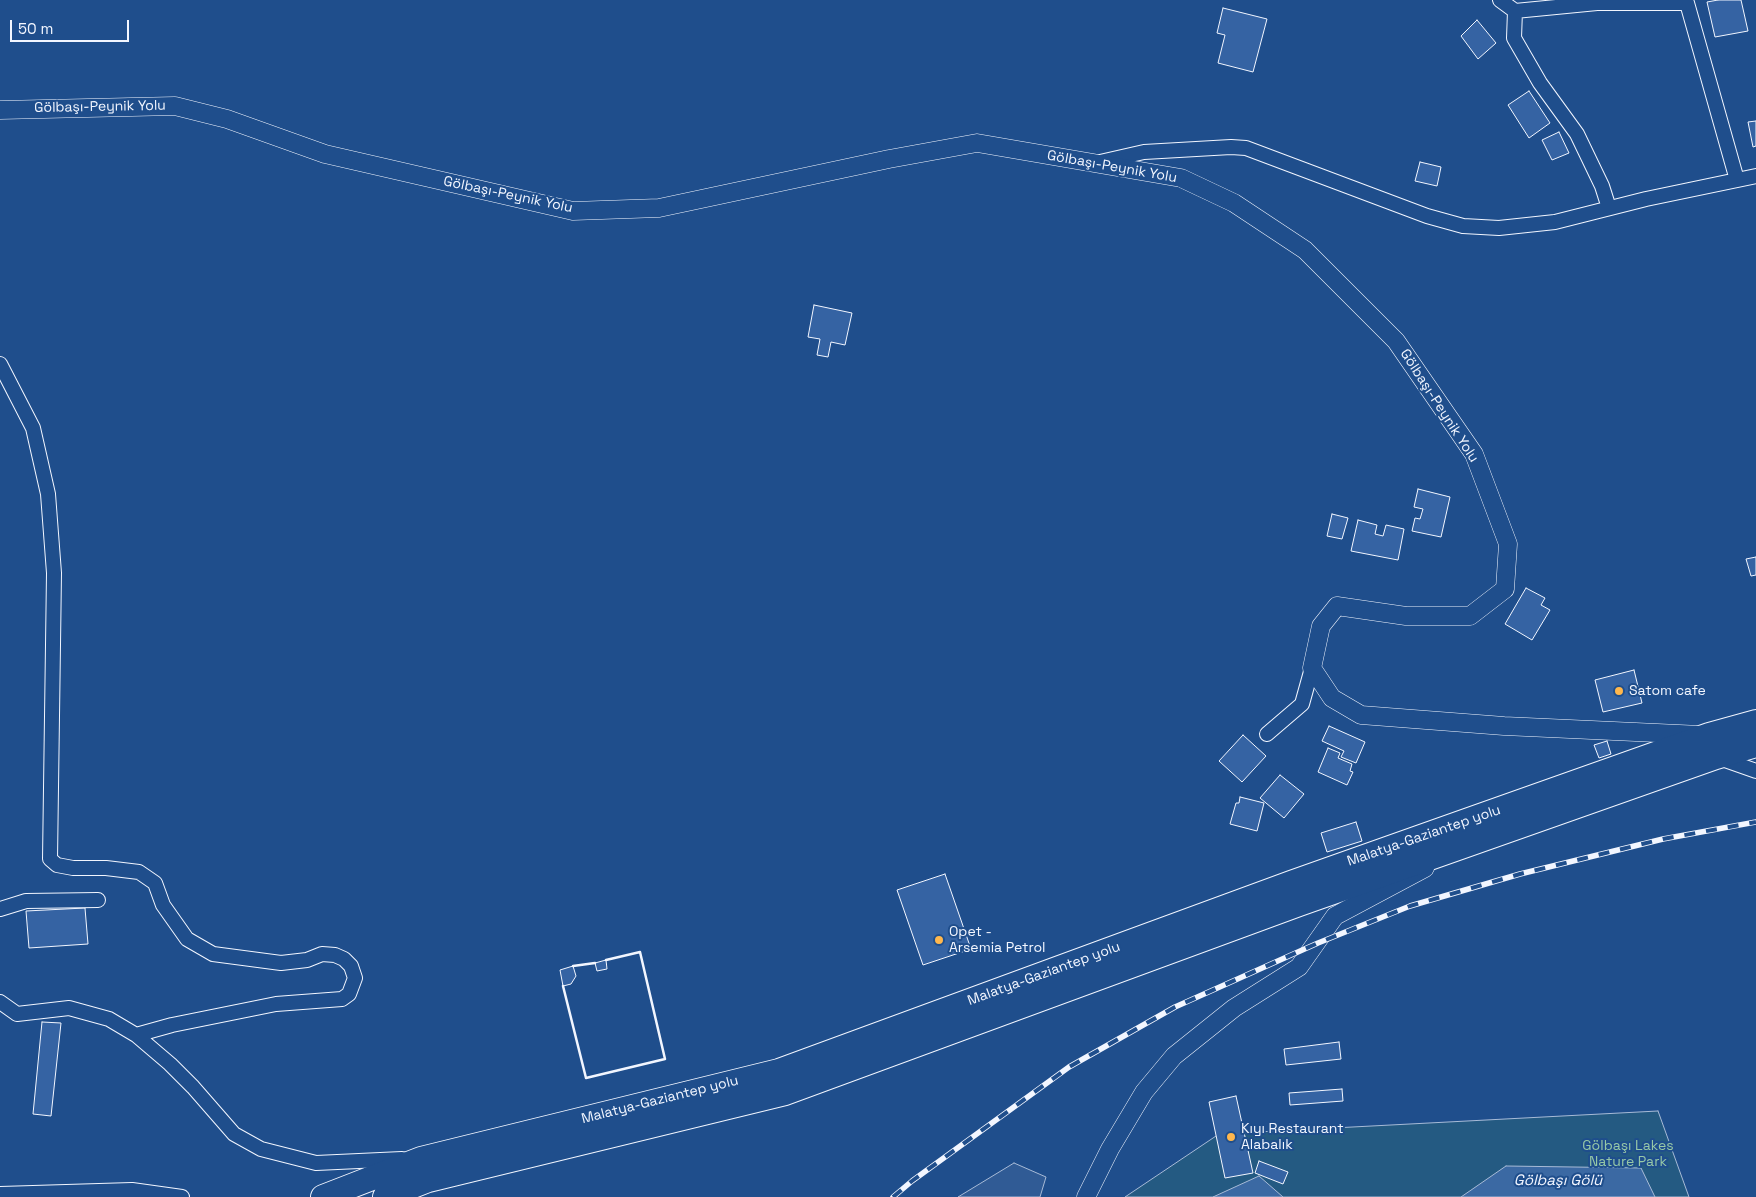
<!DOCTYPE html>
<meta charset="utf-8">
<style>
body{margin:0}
#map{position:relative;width:1756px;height:1197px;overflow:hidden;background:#1f4e8c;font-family:"Space Grotesk",sans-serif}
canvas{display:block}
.scale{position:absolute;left:10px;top:20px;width:119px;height:22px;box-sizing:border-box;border:2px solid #f2f6ff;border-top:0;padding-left:6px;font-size:15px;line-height:18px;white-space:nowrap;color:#f2f6ff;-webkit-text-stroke:4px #1f4e8c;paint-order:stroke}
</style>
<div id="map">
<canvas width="1756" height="1197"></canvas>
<div class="scale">50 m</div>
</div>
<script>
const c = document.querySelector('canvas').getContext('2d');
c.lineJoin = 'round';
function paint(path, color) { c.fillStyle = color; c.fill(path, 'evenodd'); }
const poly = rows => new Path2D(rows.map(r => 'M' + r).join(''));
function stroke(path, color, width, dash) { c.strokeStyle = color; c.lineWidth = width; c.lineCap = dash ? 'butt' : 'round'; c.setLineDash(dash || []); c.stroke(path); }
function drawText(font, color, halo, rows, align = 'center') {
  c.font = font + ' "Space Grotesk",sans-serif'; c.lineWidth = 4; c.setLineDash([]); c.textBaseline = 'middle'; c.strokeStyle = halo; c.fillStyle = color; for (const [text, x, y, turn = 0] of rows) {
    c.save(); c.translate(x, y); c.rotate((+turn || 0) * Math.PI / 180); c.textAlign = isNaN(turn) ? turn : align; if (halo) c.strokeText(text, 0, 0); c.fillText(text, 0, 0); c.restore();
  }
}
const green = poly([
 [1658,1111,1689,1197,1125,1197,1219,1134,1658,1111]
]);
paint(green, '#245a82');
stroke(green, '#a8bbd7', 1);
const parking = poly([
 [1014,1163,1046,1177,1040,1197,958,1197,1014,1163]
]);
paint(parking, '#305b95');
stroke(parking, '#a8bbd7', 1);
const water = poly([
 [1506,1166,1641,1168,1655,1197,1461,1197,1506,1166],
 [1259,1176,1283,1197,1213,1197,1259,1176]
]);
paint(water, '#3b69a3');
stroke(water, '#a8bbd7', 1);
const building = poly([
 [1718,0,1741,0,1748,31,1715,37,1707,2,1718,0],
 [1223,8,1267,19,1253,72,1218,63,1225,35,1217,33,1223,8],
 [1477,20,1496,43,1478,59,1461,36,1477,20],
 [1529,91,1550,123,1529,138,1508,105,1529,91],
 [1756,121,1756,146,1753,147,1748,122,1756,121],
 [1559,132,1569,153,1552,160,1542,140,1559,132],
 [1420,162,1441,167,1437,186,1415,181,1420,162],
 [814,305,852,313,845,345,831,342,828,357,817,355,820,339,808,337,814,305],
 [1418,489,1450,497,1441,537,1412,531,1415,518,1420,519,1423,509,1414,507,1418,489],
 [1332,514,1348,518,1342,539,1327,536,1332,514],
 [1358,520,1377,525,1375,534,1383,536,1386,525,1404,529,1398,560,1351,551,1358,520],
 [1756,557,1756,575,1751,576,1746,559,1756,557],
 [1526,588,1545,598,1541,605,1550,610,1532,640,1505,624,1526,588],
 [1634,670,1642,703,1603,712,1595,680,1634,670],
 [1329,726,1365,742,1356,763,1341,757,1344,751,1322,741,1329,726],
 [1243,735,1266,756,1242,782,1219,761,1243,735],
 [1607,741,1611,754,1599,758,1594,745,1607,741],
 [1328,748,1340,753,1338,758,1352,764,1350,771,1353,772,1347,785,1318,772,1328,748],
 [1280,775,1304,794,1284,818,1260,798,1280,775],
 [1240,797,1264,803,1257,831,1230,824,1236,803,1239,803,1240,797],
 [1356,822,1362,841,1327,852,1321,833,1356,822],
 [945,874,971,949,923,965,897,890,945,874],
 [85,908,88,944,29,948,26,911,85,908],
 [606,960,607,969,597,971,595,963,606,960],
 [573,966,576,976,571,984,563,986,560,970,573,966],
 [42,1022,61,1023,51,1116,33,1114,42,1022],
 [1339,1042,1341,1059,1286,1065,1284,1049,1339,1042],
 [1342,1089,1343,1101,1290,1105,1289,1093,1342,1089],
 [1236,1096,1253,1173,1225,1178,1209,1102,1236,1096],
 [1259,1161,1288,1172,1283,1184,1255,1173,1259,1161]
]);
paint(building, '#3563a3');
stroke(building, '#f2f6ff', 1);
const minor = poly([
 [1500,0,1515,11],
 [1100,162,1144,152,1231,147,1246,148,1427,216,1463,226,1499,228,1555,222,1646,199,1756,176],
 [1609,208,1602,186,1577,134,1540,83,1514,38,1515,11,1597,3,1687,3,1737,180],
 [0,364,33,428,48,494,54,573,50,859,57,865,73,868,106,868,139,872,155,883,163,905,187,939,213,954,281,963,307,960,322,954,335,955,344,959,351,966,355,978,349,994,342,999,276,1004,172,1025,136,1035],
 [1267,734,1302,704,1312,668],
 [1719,758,1756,771],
 [0,909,26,901,98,900],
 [0,1002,17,1014,69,1008,109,1019,136,1035,170,1064,193,1087,234,1134,261,1149,316,1163,402,1159],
 [0,1194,132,1190,182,1197]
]);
const tertiary = poly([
 [0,110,175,106,227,119,325,154,573,211,659,208,889,159,977,143,1181,178,1234,203,1305,250,1396,341,1474,454,1508,544,1505,589,1470,616,1406,616,1337,606,1321,626,1312,668,1332,698,1361,715,1504,726,1701,735],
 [1086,1197,1110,1149,1144,1092,1174,1056,1234,1008,1299,967,1335,916,1425,868]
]);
const trunk = poly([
 [323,1197,421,1159,779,1071,1291,883,1709,735,1756,722],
 [385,1197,428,1180,785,1093,1299,904,1716,757,1756,745]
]);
stroke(minor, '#f2f6ff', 16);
stroke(tertiary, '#f2f6ff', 19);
stroke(trunk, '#f2f6ff', 26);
stroke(minor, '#1f4e8c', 14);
stroke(tertiary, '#1f4e8c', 18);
stroke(trunk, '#1f4e8c', 24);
const rail = poly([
 [893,1197,912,1181,1069,1067,1175,1007,1318,943,1410,906,1520,874,1663,839,1756,822]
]);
stroke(rail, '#f2f6ff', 5.5);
stroke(rail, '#1f4e8c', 4, [11]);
stroke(poly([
 [573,966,595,963],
 [563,986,586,1078,665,1059,640,952,606,960]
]), '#f2f6ff', 2.5);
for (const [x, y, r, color] of [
 [1619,691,5,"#ffb74d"],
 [939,940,5,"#ffb74d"],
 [1231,1137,5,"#ffb74d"]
]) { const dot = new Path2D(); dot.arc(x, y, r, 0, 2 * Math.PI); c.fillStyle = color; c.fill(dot); stroke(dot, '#1f4e8c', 2); }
drawText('14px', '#f2f6ff', '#1f4e8c', [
 ["Gölbaşı-Peynik Yolu",100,107,-1],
 ["Gölbaşı-Peynik Yolu",1112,167,10],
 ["Gölbaşı-Peynik Yolu",508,195,12],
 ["Gölbaşı-Peynik Yolu",1439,406,57],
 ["Malatya-Gaziantep yolu",1424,836,-19],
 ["Malatya-Gaziantep yolu",1044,974,-20],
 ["Malatya-Gaziantep yolu",660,1100,-14]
]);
drawText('14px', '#f2f6ff', '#1f4e8c', [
 ["Satom cafe",1629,691],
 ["Opet -",949,932],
 ["Arsemia Petrol",949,948],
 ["Kıyı Restaurant",1241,1129],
 ["Alabalık",1241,1145]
], 'left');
drawText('14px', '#97c8a6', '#1f4e8c', [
 ["Gölbaşı Lakes",1628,1146],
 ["Nature Park",1628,1162]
]);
drawText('italic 15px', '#f2f6ff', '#1f4e8c', [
 ["Gölbaşı Gölü",1558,1181]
]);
</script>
